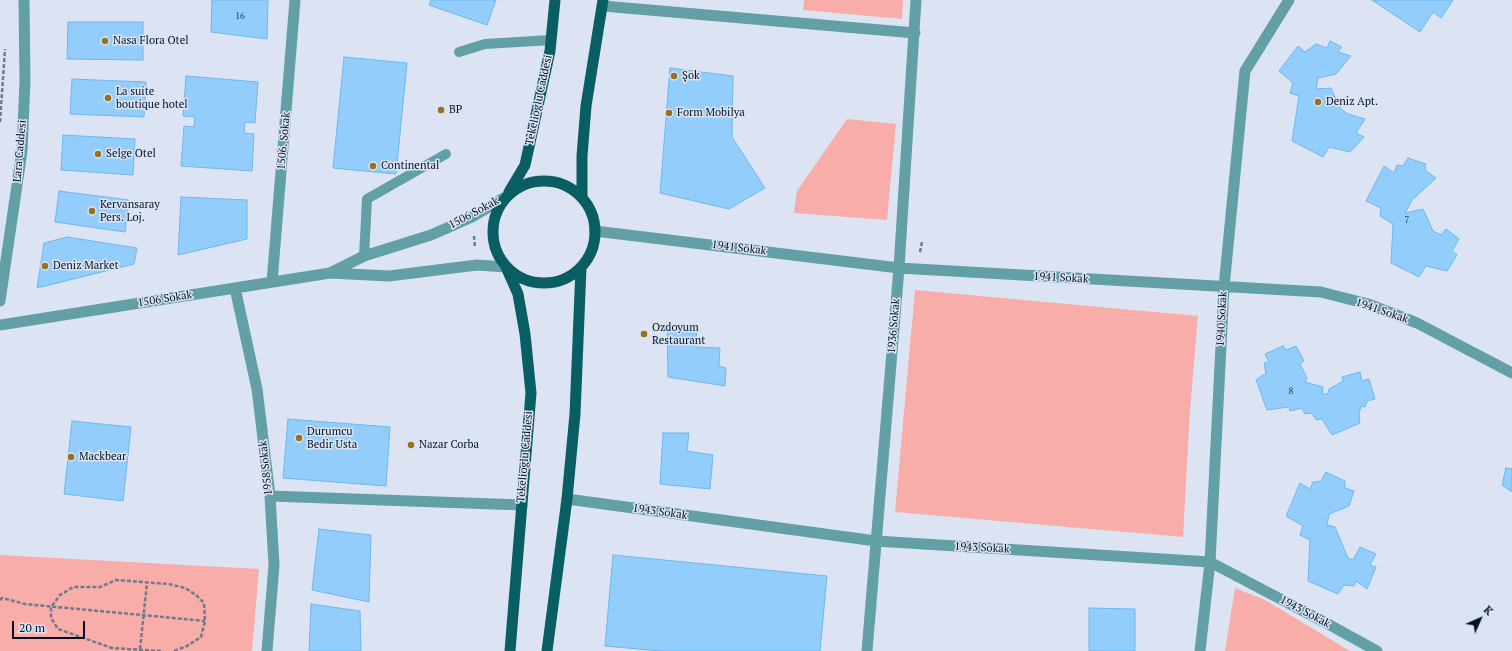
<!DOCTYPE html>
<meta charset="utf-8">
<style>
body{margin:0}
#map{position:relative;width:1512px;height:651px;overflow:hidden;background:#dce4f3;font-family:"PT Serif",serif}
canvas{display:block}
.north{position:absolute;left:1460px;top:599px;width:40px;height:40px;-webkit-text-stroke:3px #dce4f3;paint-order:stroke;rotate:45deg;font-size:11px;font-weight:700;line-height:16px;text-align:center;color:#041029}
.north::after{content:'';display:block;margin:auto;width:14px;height:18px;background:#041029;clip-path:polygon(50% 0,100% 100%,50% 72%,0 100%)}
.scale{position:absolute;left:12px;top:621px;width:73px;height:18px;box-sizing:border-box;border:2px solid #041029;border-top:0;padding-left:5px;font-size:12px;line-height:14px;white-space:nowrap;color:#041029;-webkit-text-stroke:3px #dce4f3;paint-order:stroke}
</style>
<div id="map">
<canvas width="1512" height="651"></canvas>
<div class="north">K</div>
<div class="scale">20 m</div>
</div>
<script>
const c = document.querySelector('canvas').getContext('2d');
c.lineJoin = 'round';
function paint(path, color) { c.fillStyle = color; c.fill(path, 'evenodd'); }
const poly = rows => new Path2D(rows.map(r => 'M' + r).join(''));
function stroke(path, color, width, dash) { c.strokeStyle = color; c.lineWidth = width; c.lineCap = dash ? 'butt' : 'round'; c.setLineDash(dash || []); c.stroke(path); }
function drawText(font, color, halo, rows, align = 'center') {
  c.font = font + ' "PT Serif",serif'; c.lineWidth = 3; c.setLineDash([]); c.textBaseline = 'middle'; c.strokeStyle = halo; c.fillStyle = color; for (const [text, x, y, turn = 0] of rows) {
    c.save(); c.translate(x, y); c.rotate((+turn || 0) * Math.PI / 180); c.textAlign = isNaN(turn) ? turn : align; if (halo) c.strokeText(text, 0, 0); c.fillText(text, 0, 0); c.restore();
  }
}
paint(poly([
 [804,0,903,0,902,19,803,10],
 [847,119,896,124,887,220,794,213,797,191],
 [915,290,1198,316,1190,410,1183,537,895,512],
 [0,555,259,569,252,651,0,651],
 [1235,588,1265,600,1350,651,1225,651]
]), '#f8ada9');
const building = poly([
 [212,0,268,0,267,39,211,32,212,0],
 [431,0,496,0,487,25,429,5,431,0],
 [1372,0,1453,0,1441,18,1433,12,1420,32,1372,0],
 [68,22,143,22,143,60,67,59,68,22],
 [1330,41,1342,47,1338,52,1351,56,1336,74,1318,78,1316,89,1331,88,1341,109,1348,114,1365,119,1356,133,1364,137,1350,152,1329,147,1323,157,1292,141,1299,96,1290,93,1293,83,1279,71,1298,46,1305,52,1316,44,1327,48,1330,41],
 [344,57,407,63,396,174,333,168,344,57],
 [670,68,733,76,732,137,765,188,729,209,660,193,670,68],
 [186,76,258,82,255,123,245,122,244,133,254,134,252,171,181,166,184,126,194,127,195,117,183,116,186,76],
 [72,79,146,82,144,117,70,114,72,79],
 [63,135,135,139,133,175,61,170,63,135],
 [1408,158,1426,164,1425,170,1436,178,1412,200,1405,213,1423,209,1433,231,1441,235,1446,229,1459,239,1452,251,1457,255,1447,271,1426,266,1419,277,1391,263,1393,224,1380,216,1381,208,1366,201,1384,166,1394,173,1397,165,1403,166,1408,158],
 [59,191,129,200,125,232,55,222,59,191],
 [181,197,247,200,247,239,178,255,181,197],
 [67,237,137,248,134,264,37,288,44,243,67,237],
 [667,324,697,326,696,347,720,348,719,366,726,368,725,386,668,377,667,324],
 [1283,346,1286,350,1296,346,1304,361,1300,364,1307,378,1305,382,1323,387,1322,394,1328,394,1329,389,1343,381,1342,377,1360,372,1362,381,1369,379,1375,399,1367,401,1365,407,1361,406,1359,414,1360,423,1332,435,1322,419,1316,420,1312,413,1305,414,1302,408,1290,411,1289,407,1267,410,1256,380,1266,373,1264,363,1269,362,1265,354,1283,346],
 [288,419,390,427,386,486,283,478,288,419],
 [72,421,131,427,123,501,64,494,72,421],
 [663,433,689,433,687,451,713,455,710,489,660,484,663,433],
 [1506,468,1511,469,1512,468,1512,492,1502,485,1506,468],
 [1326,472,1345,481,1345,488,1354,491,1349,506,1329,514,1327,525,1335,527,1348,558,1353,560,1360,547,1376,554,1370,565,1376,567,1367,589,1356,581,1354,586,1344,585,1338,594,1308,581,1310,540,1300,535,1303,526,1286,516,1300,483,1310,489,1313,482,1321,481,1326,472],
 [319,529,371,535,369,602,312,590,319,529],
 [613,555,827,576,820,651,661,651,605,646,613,555],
 [311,604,360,611,361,651,309,651,311,604],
 [1089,608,1135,609,1135,651,1089,651,1089,608]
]);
paint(building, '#93cdfb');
stroke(building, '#6db7ef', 1);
stroke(poly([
 [0,122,5,49],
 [474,236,475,247],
 [920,252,922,242],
 [0,600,2,598,25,604,205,621],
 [140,649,147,583],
 [161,651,112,648,58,629,51,618,51,607,60,595,73,587,100,587,116,580,169,584,185,588,196,595,204,603,205,621,201,637,187,646,174,651]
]), '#707a8e', 2.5, [4, 2]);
stroke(poly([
 [459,52,485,44,551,40],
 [364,256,367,199,446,154]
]), '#62a0a5', 10);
stroke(poly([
 [603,6,915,33],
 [595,231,899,268,1321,292,1368,304,1417,323,1512,373],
 [330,273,364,256,431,235,472,217,507,196],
 [272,282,295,0],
 [235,288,257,389,270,496,274,565,267,651],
 [0,325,330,273,389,276,477,265,506,267],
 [270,496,522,505],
 [567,499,876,541,1210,562,1328,624,1377,651],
 [867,651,899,268,916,0],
 [1200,651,1210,562,1224,287,1245,71,1289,0]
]), '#62a0a5', 11);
stroke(poly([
 [0,301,22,151,25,81,24,0]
]), '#62a0a5', 11);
stroke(poly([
 '493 232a51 51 0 1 1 102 0a51 51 0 1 1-102 0Z',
 [509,192,525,165,550,51,555,0],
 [582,198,582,156,586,106,603,0],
 [506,267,518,294,525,334,531,393,510,651],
 [547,651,567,499,575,414,581,268]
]), '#095e64', 11);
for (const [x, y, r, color] of [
 [105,41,4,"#97711c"],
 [674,76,4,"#97711c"],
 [108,98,4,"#97711c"],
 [1318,102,4,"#97711c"],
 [441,110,4,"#97711c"],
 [669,113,4,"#97711c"],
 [98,154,4,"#97711c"],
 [373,166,4,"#97711c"],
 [92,211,4,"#97711c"],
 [45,266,4,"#97711c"],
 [644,334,4,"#97711c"],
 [299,438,4,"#97711c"],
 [411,445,4,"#97711c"],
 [71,457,4,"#97711c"]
]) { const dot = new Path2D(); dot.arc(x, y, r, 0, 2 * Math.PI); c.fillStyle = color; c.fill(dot); stroke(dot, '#dce4f3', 1.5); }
drawText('9px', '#283f5e', null, [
 ["16",240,16],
 ["7",1407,220],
 ["8",1291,391]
]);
drawText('11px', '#041029', '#dce4f3', [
 ["Nasa Flora Otel",113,41],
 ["Şok",682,76],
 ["La suite",116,92],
 ["boutique hotel",116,105],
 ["Deniz Apt.",1326,102],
 ["BP",449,110],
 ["Form Mobilya",677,113],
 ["Selge Otel",106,154],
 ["Continental",381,166],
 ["Kervansaray",100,205],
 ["Pers. Loj.",100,218],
 ["Deniz Market",53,266],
 ["Ozdoyum",652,328],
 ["Restaurant",652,341],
 ["Durumcu",307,432],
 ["Bedir Usta",307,445],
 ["Nazar Corba",419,445],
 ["Mackbear",79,457]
], 'left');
drawText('11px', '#041029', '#dce4f3', [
 ["Tekelioglu Caddesi",539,100,-78],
 ["1506. Sokak",284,141,-85],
 ["Lara Caddesi",20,151,-85],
 ["1506 Sokak",474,213,-28],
 ["1941 Sokak",739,248,7],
 ["1941 Sokak",1061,278,3],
 ["1506 Sokak",165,299,-9],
 ["1941 Sokak",1382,311,19],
 ["1940 Sokak",1222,319,-87],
 ["1936 Sokak",894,326,-85],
 ["Tekelioglu Caddesi",525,457,-85],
 ["1958 Sokak",266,468,-96],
 ["1943 Sokak",660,512,8],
 ["1943 Sokak",982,548,3],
 ["1943 Sokak",1305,612,28]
]);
</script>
